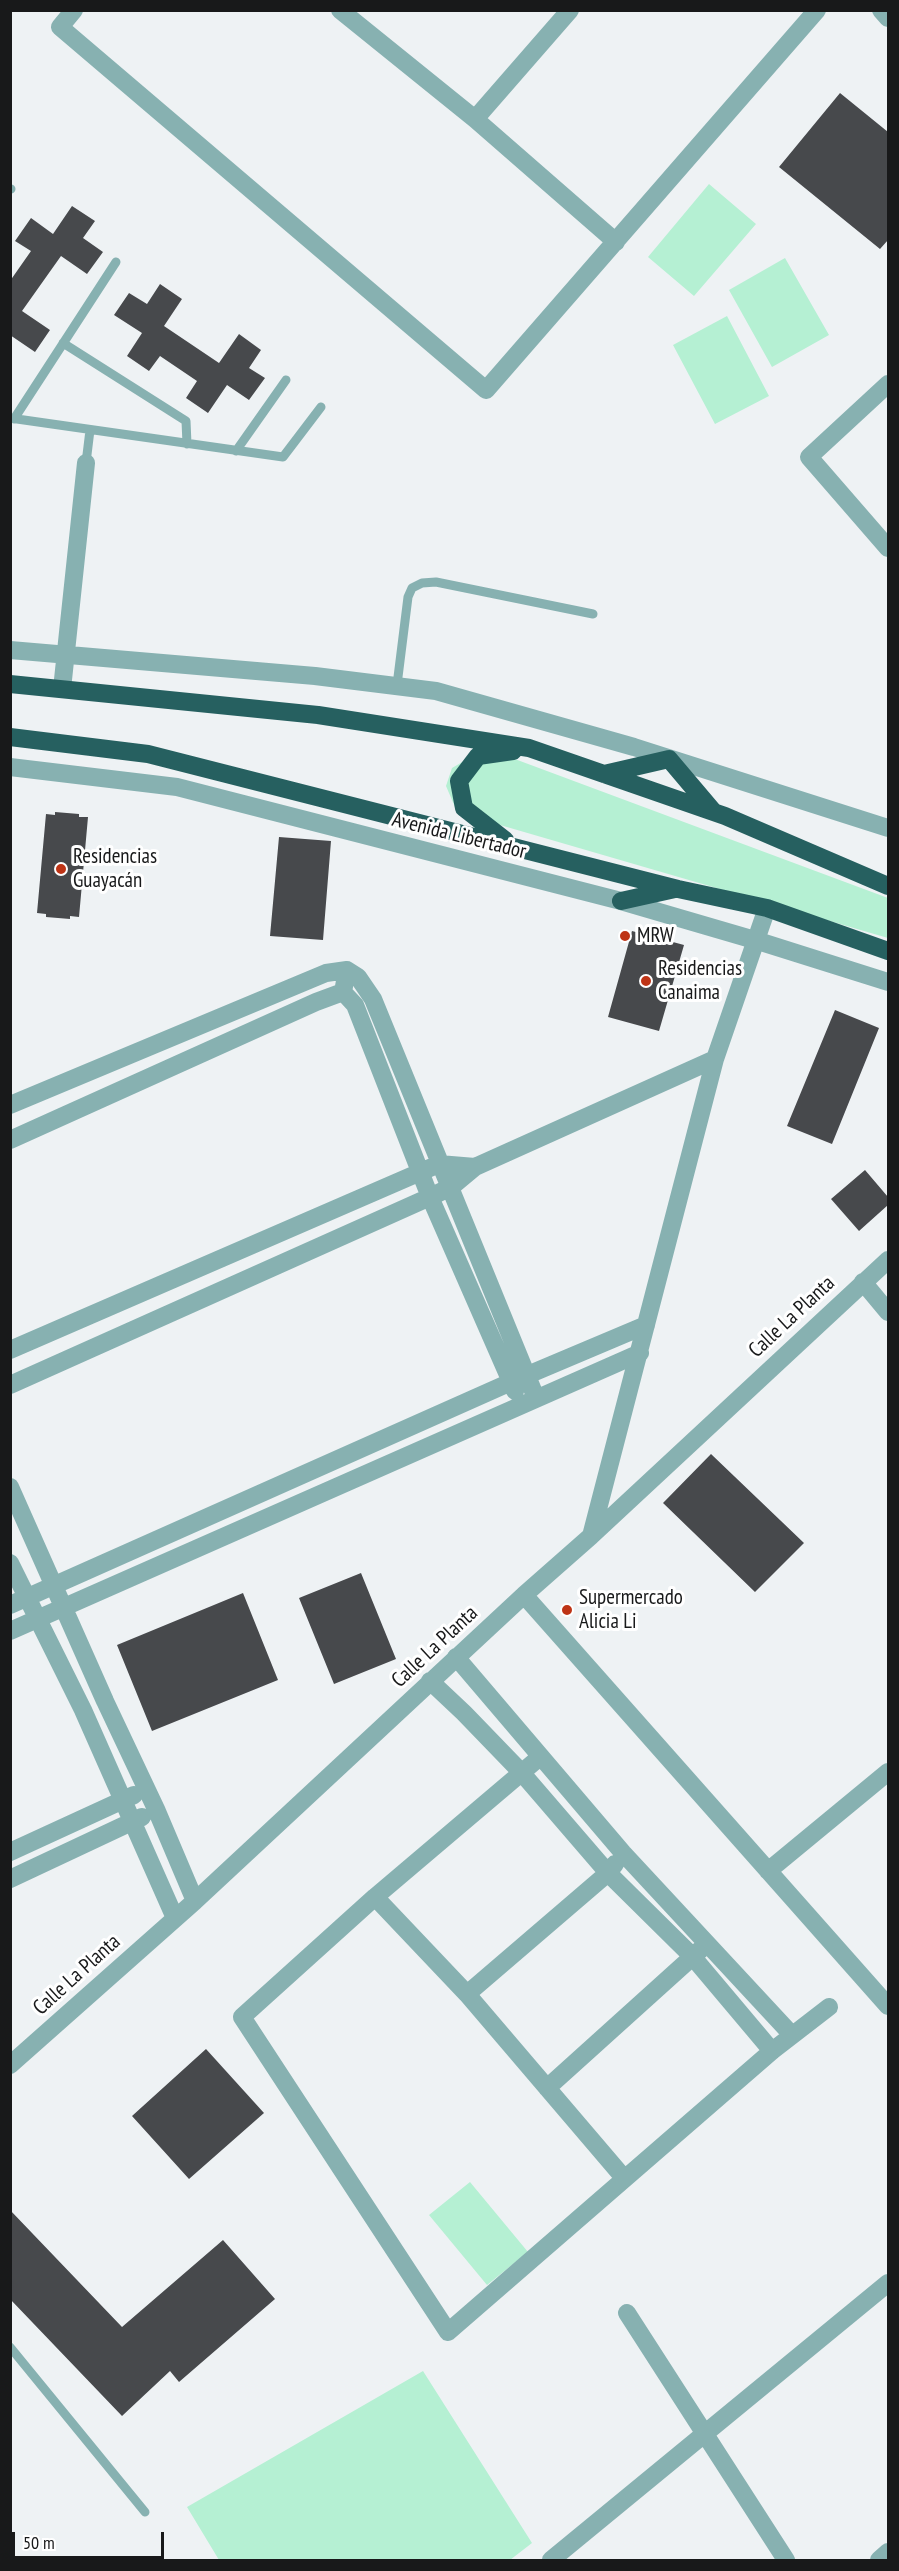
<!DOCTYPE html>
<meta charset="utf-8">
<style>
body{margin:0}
#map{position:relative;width:899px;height:2571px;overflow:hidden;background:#eef2f4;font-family:"PT Sans Narrow",sans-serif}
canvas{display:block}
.frame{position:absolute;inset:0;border:12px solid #18191a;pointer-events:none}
.scale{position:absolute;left:12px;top:2532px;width:152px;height:27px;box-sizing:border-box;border:3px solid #18191a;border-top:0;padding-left:8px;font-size:18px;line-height:21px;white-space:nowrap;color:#18191a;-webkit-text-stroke:4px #fff;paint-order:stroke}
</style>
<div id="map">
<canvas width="899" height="2571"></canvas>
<div class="frame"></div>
<div class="scale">50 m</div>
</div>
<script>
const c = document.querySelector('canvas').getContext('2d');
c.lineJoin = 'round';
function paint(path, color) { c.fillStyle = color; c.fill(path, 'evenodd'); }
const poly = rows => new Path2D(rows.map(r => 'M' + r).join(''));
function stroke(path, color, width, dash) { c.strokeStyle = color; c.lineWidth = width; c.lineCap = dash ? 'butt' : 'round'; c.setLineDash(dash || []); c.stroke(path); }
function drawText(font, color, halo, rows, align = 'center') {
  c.font = font + ' "PT Sans Narrow",sans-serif'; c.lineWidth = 6; c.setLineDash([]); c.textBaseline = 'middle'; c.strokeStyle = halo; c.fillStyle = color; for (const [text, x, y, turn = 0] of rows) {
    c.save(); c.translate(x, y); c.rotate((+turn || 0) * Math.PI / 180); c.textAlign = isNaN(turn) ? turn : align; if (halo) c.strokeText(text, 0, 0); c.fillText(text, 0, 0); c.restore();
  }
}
paint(poly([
 [709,184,756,224,694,296,648,257],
 [785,258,829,335,772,367,729,290],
 [727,316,769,396,715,424,673,345],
 [476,754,504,755,888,898,888,938,476,818,455,807,446,786,452,768],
 [470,2182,528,2252,487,2285,429,2215],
 [423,2371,532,2543,510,2560,219,2560,187,2507]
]), '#b5f0d3');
paint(poly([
 [840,93,888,132,888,240,880,249,779,167],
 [72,206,95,221,83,238,103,252,87,274,61,256,22,311,50,330,35,352,10,335,10,281,31,251,15,241,31,218,53,234],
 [160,284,182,299,164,326,219,363,239,334,261,350,249,368,265,378,249,400,227,385,208,413,186,398,197,381,160,356,149,371,127,356,142,333,114,315,129,293,147,304],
 [55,812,79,814,79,817,88,817,79,917,70,916,70,919,46,917,46,914,37,913,46,814,55,815],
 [279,837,331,841,323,940,270,936],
 [632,931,684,945,659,1031,608,1017],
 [835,1010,879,1028,832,1144,787,1126],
 [865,1170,888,1197,888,1205,859,1231,831,1199],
 [711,1454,804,1543,755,1592,663,1503],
 [361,1573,396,1659,334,1684,299,1598],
 [243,1593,278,1680,152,1731,117,1645],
 [206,2049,264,2113,189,2179,132,2116],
 [10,2210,122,2327,223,2240,275,2299,179,2382,170,2371,122,2416,10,2299]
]), '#47494c');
stroke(poly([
 [10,189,11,189],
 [63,343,186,421,187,444],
 [10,418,283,457,321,407],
 [14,419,116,262],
 [236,451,286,380],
 [86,463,90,430],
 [397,685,408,597,412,588,422,583,436,582,593,614],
 [10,2347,145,2512]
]), '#87b1b1', 9);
stroke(poly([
 [74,10,60,27,486,390,817,10],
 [340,10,475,119,616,242],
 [881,10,888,18],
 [475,119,570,10],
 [888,384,809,457,888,548],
 [10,650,315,676,436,691,634,747,888,828],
 [62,689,86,463],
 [10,767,177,787,621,901,758,941,888,982],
 [347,970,343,992,355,1005,430,1197,515,1391],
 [10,1105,326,973,347,970,358,977,373,999,536,1398],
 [10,1140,316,1002,343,992],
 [863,1282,888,1312],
 [10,1350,439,1164,475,1167],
 [10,1385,430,1197,451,1187,475,1167,715,1059],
 [10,1487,105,1701,156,1809,195,1901],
 [591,1536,715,1059,767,908],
 [10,1563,83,1710,175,1918],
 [524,1595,888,2006],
 [10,1605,511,1382,646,1325],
 [10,1631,640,1353],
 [456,1657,623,1853,792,2035],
 [430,1681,464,1713,521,1772,608,1873,692,1956,772,2051],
 [540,1757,375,1897,242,2017,448,2332,772,2051,829,2007],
 [10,1852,134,1795],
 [768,1871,888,1772],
 [10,1879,142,1817],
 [375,1897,467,1994,624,2178],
 [467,1994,608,1873,615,1864],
 [10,2065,195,1901,524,1595,591,1536,888,1260],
 [547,2088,700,1950],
 [627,2313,786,2560],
 [551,2560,888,2283],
 [879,2560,888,2552]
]), '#87b1b1', 18);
stroke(poly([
 [10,684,318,715,529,748,725,816,888,886],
 [10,737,148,754,678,889,767,908,888,951],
 [604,774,669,759,713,811],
 [505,840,464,808,459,781,478,756,513,751],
 [621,901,675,889]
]), '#266060', 18);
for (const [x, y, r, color] of [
 [61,869,6,"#be3416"],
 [625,936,6,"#be3416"],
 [646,981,6,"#be3416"],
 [567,1610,6,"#be3416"]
]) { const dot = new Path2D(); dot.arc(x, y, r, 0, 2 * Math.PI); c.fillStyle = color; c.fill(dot); stroke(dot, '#fff', 2); }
drawText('21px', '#18191a', '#fff', [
 ["Avenida Libertador",459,836,14],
 ["Calle La Planta",792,1317,-43],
 ["Calle La Planta",435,1647,-43],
 ["Calle La Planta",77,1975,-42]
]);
drawText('21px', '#18191a', '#fff', [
 ["Residencias",73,857],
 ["Guayacán",73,881],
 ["MRW",637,936],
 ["Residencias",658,969],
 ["Canaima",658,993],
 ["Supermercado",579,1598],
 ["Alicia Li",579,1622]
], 'left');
</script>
